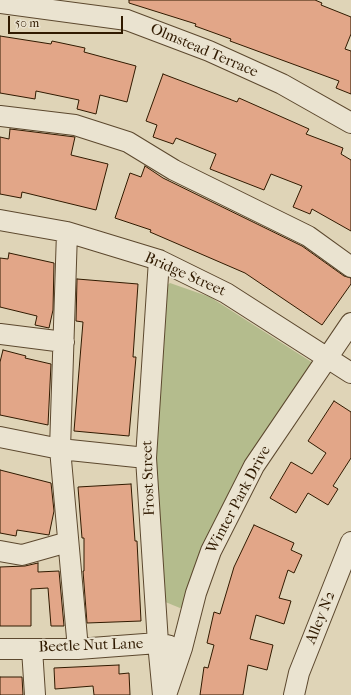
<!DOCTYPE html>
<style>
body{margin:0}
#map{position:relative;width:351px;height:695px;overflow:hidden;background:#dfd4b7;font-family:"IM FELL French Canon",serif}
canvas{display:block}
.scale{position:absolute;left:8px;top:16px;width:115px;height:18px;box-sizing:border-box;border:2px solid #301a00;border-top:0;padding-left:5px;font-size:12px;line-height:14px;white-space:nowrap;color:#301a00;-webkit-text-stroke:3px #eae3d0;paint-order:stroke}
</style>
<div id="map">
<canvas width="351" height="695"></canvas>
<div class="scale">50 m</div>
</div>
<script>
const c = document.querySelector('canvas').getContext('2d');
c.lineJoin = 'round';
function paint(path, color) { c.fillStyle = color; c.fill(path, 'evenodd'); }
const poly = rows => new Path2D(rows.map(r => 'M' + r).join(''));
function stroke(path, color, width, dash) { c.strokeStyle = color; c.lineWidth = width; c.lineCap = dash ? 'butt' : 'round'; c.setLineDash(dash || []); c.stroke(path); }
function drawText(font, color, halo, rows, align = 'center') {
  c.font = font + ' "IM FELL French Canon",serif'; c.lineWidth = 4; c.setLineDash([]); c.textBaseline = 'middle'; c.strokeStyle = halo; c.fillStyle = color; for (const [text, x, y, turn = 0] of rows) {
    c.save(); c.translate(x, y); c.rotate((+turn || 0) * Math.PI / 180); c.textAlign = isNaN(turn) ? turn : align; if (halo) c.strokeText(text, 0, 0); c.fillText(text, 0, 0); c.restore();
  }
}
paint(poly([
 [170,283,210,297,313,363,184,606,180,608,163,601,155,483,163,289]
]), '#b4bc8d');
const building = poly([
 [129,0,315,0,322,3,321,5,351,17,351,34,345,49,351,51,351,94,336,88,339,81,230,41,231,39,195,26,196,24,129,3,129,0],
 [0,36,51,44,52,41,85,48,84,52,136,66,127,102,100,95,96,114,77,109,79,100,36,91,35,99,0,93,0,36],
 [163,74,237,102,239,98,309,129,306,134,343,148,341,154,351,160,351,231,312,209,310,214,293,207,302,186,271,174,264,190,210,169,216,154,176,138,173,144,153,137,157,125,146,121,163,74],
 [10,129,75,137,71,155,108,164,96,210,22,192,21,198,0,194,0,137,9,139,10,129],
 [145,166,163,178,302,246,344,276,351,278,351,284,322,325,245,273,150,232,151,230,115,218,130,173,141,177,145,166],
 [9,253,54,263,53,310,49,328,35,325,37,316,0,307,0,258,8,259,9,253],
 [77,279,138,284,133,357,136,357,129,436,74,431,83,322,76,321,77,279],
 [3,350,26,356,25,358,51,364,48,425,0,415,0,362,3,350],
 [334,401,351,412,351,458,333,486,338,489,328,505,308,493,296,513,270,498,291,462,312,474,326,453,308,441,334,401],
 [0,470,51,483,54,511,49,535,17,530,16,536,0,533,0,470],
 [131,484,135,541,137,541,141,621,87,623,83,571,84,571,84,538,82,538,78,487,131,484],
 [254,525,294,543,291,550,302,555,294,573,288,570,279,598,291,601,284,624,256,615,250,639,273,645,267,670,248,665,243,695,200,695,204,667,208,668,214,645,207,643,214,612,220,614,234,567,254,525],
 [38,563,38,572,59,571,64,626,51,626,48,588,31,589,31,626,0,626,0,567,25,566,38,563],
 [119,665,119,674,129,673,130,695,94,695,93,686,55,689,54,668,119,665],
 [0,677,22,677,23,695,0,695,0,677]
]);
paint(building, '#e2a688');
stroke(building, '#301a00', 1);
const minor = poly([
 [0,3,127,20,209,51,282,84,351,123],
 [0,116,75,125,128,142,174,170,308,236,351,267],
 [0,220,67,232,159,260,226,293,351,373],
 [67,232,60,449,78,649],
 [159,260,146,458,158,643,163,695],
 [0,334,64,342],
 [0,437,60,449,146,458],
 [0,551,22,555,68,542],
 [0,649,78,649,158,643,170,646],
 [32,649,35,695],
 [166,695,182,648,196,593,211,551,254,466,351,323],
 [294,695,299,673,351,542]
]);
stroke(minor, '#5c482e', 22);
stroke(minor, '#eae3d0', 20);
drawText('15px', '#301a00', '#eae3d0', [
 ["Olmstead Terrace",204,51,23],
 ["Bridge Street",185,275,24],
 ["Frost Street",149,478,-92],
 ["Winter Park Drive",239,500,-62],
 ["Alley N2",321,618,-68],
 ["Beetle Nut Lane",91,646,-2]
]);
</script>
